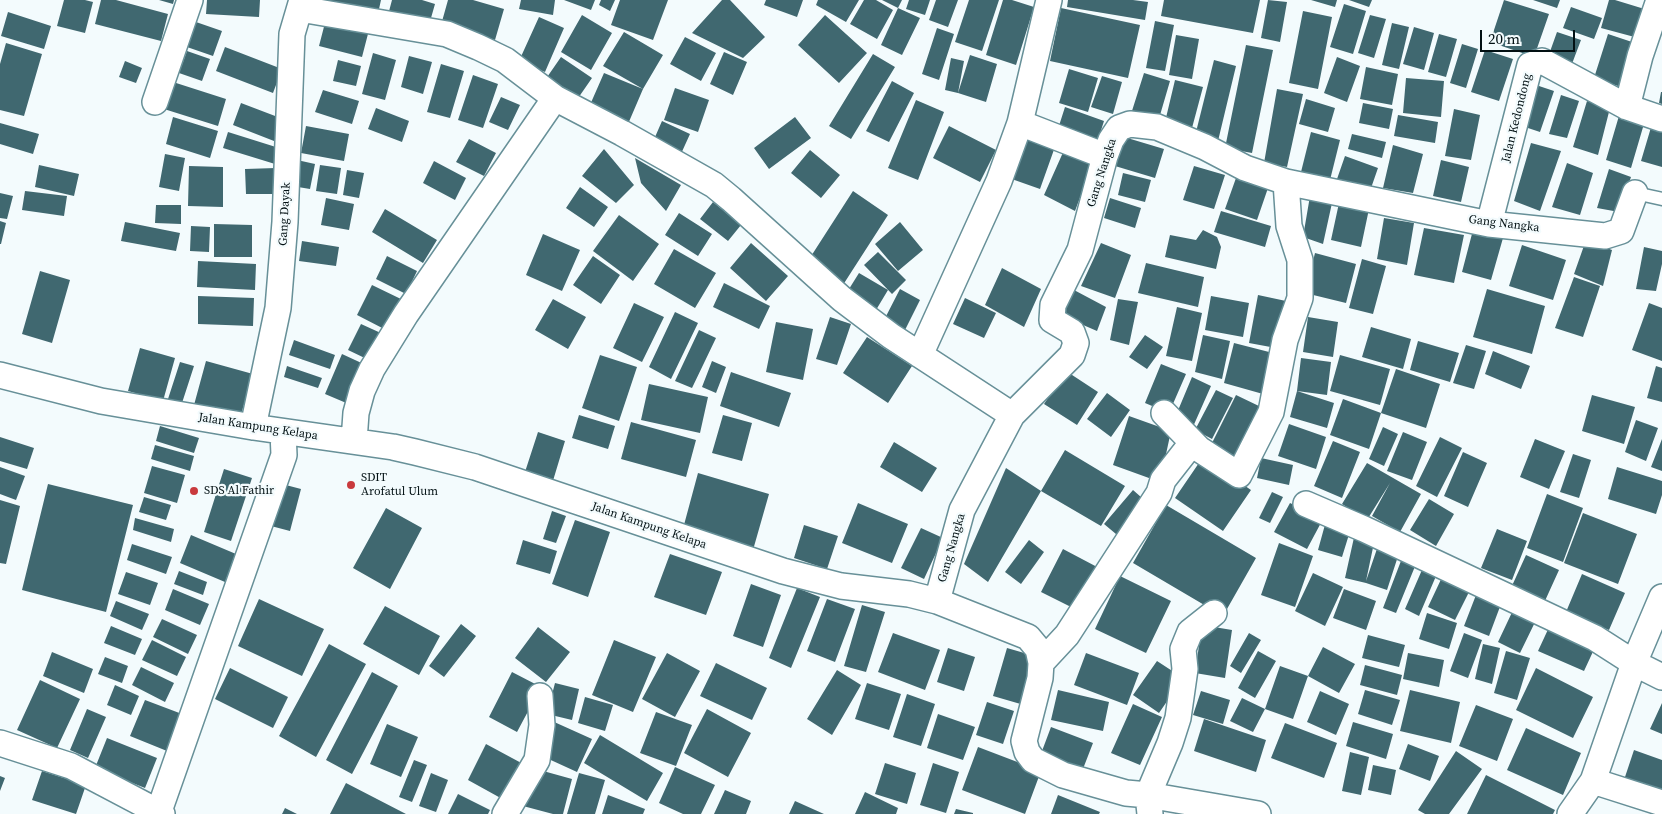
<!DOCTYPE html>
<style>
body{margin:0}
#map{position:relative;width:1662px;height:814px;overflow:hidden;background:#f3fbfd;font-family:"Source Serif 4",serif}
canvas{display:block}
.scale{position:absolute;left:1480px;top:30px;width:95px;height:22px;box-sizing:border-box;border:2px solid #021013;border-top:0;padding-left:6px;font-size:15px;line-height:18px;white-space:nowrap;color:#021013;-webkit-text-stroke:4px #f3fbfd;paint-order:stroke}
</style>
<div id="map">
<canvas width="1662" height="814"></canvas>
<div class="scale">20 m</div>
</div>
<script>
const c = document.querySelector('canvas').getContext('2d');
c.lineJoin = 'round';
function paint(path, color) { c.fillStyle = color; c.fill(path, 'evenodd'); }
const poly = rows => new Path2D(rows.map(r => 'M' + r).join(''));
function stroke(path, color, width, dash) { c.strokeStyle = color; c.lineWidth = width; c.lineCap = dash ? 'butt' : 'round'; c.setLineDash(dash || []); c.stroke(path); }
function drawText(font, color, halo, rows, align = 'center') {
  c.font = font + ' "Source Serif 4",serif'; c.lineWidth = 4.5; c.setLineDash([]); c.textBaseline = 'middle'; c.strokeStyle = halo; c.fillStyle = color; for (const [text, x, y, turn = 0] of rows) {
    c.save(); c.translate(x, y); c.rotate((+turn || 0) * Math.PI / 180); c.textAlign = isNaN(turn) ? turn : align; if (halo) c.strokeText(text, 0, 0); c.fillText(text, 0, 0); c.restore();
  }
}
paint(poly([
 [64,0,85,0,93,2,85,33,57,26],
 [101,0,116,0,168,14,161,41,95,24],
 [159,0,174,0,173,4],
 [207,0,260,0,259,17,206,14],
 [320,0,381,0,377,18],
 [392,0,422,0,435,4,429,25,388,15],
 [448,0,473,0,504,9,495,40,441,25],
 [521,0,555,0,553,15,519,9],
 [564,0,595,0,591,10],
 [601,0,615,0,610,11,599,5],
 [620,0,668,0,653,40,611,25],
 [722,0,730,0,765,37,743,58,692,33],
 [766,0,803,0,797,17,764,5],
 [818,0,859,0,846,22,816,5],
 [864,0,876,0,893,10,877,39,850,24],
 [882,0,902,0,898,8],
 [909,0,930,0,925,15,906,9],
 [936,0,958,0,948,27,929,20],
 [969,0,999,0,982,51,955,42],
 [1003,0,1012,0,1034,7,1016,65,986,55],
 [1068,0,1133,0,1148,2,1145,20,1067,7],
 [1164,0,1260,0,1253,33,1161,16],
 [1268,0,1287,2,1280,42,1261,38],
 [1311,0,1337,0,1335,7],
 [1349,0,1372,0,1369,7],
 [1504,0,1549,14,1534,57,1490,42],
 [1533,0,1560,0,1557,8],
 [1609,0,1615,0,1651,11,1642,39,1601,28],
 [1344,4,1366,11,1353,54,1330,47],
 [1571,7,1602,18,1594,39,1563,28],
 [898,8,920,18,902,55,881,45],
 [1061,8,1140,25,1128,78,1050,61],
 [1303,11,1332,17,1318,89,1289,83],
 [8,12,51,26,44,49,1,36],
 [582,15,612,33,591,70,561,52],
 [825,15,867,53,839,83,798,45],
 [1370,15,1386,19,1374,58,1358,53],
 [539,17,564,28,545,72,519,61],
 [326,19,369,30,362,57,319,46],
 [1155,21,1174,25,1165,71,1146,68],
 [196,22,222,31,213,56,187,47],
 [1392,23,1409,27,1399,69,1382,65],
 [1414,27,1434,33,1424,70,1403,64],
 [937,28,954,34,939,80,922,74],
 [624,32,663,55,643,89,625,131,586,114,604,73,643,89,603,66],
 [1557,32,1581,40,1570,69,1547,60],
 [1439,34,1457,39,1446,77,1428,72],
 [1608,34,1635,43,1621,87,1594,78],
 [1176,35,1199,39,1192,79,1169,75],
 [685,37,716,53,701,81,670,64],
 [6,43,42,54,24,116,0,110,0,64],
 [1462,44,1478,49,1466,88,1450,83],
 [1246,45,1273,50,1252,153,1225,148],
 [225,47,282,69,273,93,216,71],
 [1485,50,1513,59,1499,101,1471,92],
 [187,51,210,59,202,81,179,73],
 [724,52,747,62,733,95,710,84],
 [373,53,396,60,385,100,362,94],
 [873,54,895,67,851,139,829,126],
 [970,55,997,64,986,102,958,93],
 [409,56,432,62,423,94,401,87],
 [561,57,592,78,574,104,543,83],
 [1337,57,1360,66,1347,102,1324,93],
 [951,58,964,61,958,93,945,90],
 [338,60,361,66,356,86,333,81],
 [1214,60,1236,66,1218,141,1195,136],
 [125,61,142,68,136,83,119,77],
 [441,64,464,71,450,118,427,112],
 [1366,67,1398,74,1392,105,1360,99],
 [1069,69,1098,78,1088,112,1059,103],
 [1144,73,1170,81,1158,122,1131,114],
 [473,75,498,84,483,128,458,120],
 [1102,76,1122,82,1113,114,1091,107],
 [1406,78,1444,81,1441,117,1403,113],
 [1175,80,1203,87,1192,128,1165,122],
 [892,81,914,93,889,142,866,131],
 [173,82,226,99,218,126,164,109],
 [1533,84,1554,91,1540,132,1519,125],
 [675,88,709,100,698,132,664,120],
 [1277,89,1303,94,1287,167,1264,163],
 [323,90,359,101,352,124,315,112],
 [1661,92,1662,92,1662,104,1659,103],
 [1561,95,1579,101,1567,138,1549,134],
 [501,97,520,105,508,130,489,122],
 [1306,99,1335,108,1328,132,1299,124],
 [916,100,944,112,918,180,888,168],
 [1587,101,1610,108,1598,155,1573,147],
 [241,103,283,119,274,141,233,125],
 [1363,103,1393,109,1389,129,1359,123],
 [1065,107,1104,121,1096,146,1057,132],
 [376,108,409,121,402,142,368,129],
 [1454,109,1480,115,1471,160,1445,156],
 [1621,109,1646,117,1631,168,1606,160],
 [1398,115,1438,122,1435,143,1394,136],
 [173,117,218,131,210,158,166,144],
 [795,117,811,138,769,169,754,148],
 [662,121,690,134,680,156,652,144],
 [0,123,39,134,33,154,0,144],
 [1652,124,1662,127,1662,167,1641,161],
 [306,126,349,134,344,161,301,153],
 [949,126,996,150,980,182,933,158],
 [1024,130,1056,144,1040,189,1006,177],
 [228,132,279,148,275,164,223,148],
 [1311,132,1340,140,1329,184,1300,176],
 [1352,134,1386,142,1382,158,1348,149],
 [1124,137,1164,149,1155,178,1115,166],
 [469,139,496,153,484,176,456,162],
 [1531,143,1561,151,1540,211,1514,201],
 [1393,145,1423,154,1413,193,1383,188],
 [1065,148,1094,160,1075,211,1044,195],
 [604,149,634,185,616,203,582,176],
 [810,150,840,175,821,198,791,173],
 [165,154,185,158,179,191,159,187],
 [1345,156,1378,168,1370,191,1337,179],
 [635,158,681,185,666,211,641,183],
 [297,160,315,164,310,189,292,186],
 [1441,160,1469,167,1461,202,1433,196],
 [434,161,466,178,455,200,423,183],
 [1567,163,1593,173,1580,215,1552,207],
 [39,165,79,174,74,196,35,187],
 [320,165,341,168,337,194,316,191],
 [189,166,223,167,223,207,188,206],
 [1194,166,1225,175,1214,209,1183,200],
 [276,168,277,194,246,194,245,169],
 [1609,169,1631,177,1619,212,1597,208],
 [347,170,364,173,359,198,343,195],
 [1123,173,1151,180,1145,202,1118,195],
 [1236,178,1268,188,1257,220,1225,209],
 [580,187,608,207,594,227,566,208],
 [25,191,67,196,64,216,22,210],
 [853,191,888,215,841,288,806,264],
 [0,193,13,196,7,219,0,218],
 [1310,196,1332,203,1323,244,1303,237],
 [326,198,354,204,349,230,321,225],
 [1110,198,1141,208,1135,228,1104,218],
 [713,202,741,225,728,241,700,219],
 [1339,203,1369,209,1361,247,1331,240],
 [156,205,181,205,181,224,155,223],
 [385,209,437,240,423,263,372,232],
 [1221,211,1271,226,1265,247,1214,232],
 [679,213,712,234,698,256,665,235],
 [619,215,659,244,633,281,593,251],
 [1384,218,1414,223,1407,265,1377,259],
 [0,221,6,223,1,244,0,244],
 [125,222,180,233,176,251,121,241],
 [900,222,923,250,898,271,875,244],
 [214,224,252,225,252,257,214,257],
 [191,226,210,227,209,252,190,251],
 [1424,228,1464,235,1454,283,1414,275],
 [1203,230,1217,237,1221,247,1216,269,1165,257,1170,235,1196,240],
 [1473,230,1503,238,1491,280,1462,272],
 [543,234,580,250,562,291,526,275],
 [1586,240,1612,250,1603,286,1574,274],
 [302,241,339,247,336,266,299,261],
 [751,243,788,276,766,301,730,268],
 [1101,243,1131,255,1115,298,1081,286],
 [1522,245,1566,260,1553,300,1509,286],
 [1644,247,1662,251,1662,264,1656,291,1636,289],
 [674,249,716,273,695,308,654,284],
 [878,252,906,280,892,294,864,265],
 [1315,253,1356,264,1346,303,1305,293],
 [387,256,417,271,406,294,376,279],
 [593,256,620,275,601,304,573,285],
 [1362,259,1386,266,1373,314,1349,308],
 [198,261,256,264,255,290,197,287],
 [1146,263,1204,277,1198,307,1138,293],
 [1002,268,1041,289,1024,327,985,305],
 [40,271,70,280,52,343,22,334],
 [859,273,888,290,873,315,844,297],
 [1574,277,1600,286,1583,337,1555,328],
 [724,283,770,306,759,329,713,307],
 [372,285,403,300,388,331,357,315],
 [900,289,920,300,902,336,881,326],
 [1487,289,1545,306,1532,354,1473,337],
 [1074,290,1106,307,1097,331,1060,315],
 [1258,295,1286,301,1276,348,1249,343],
 [198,296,254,298,253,326,198,324],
 [1211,296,1249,303,1243,337,1205,330],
 [965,298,996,313,984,338,953,324],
 [553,299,586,317,568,349,535,330],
 [1118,299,1138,302,1129,345,1110,340],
 [634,303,664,317,642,362,613,348],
 [1649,303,1662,308,1662,361,1632,350],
 [1177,307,1202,313,1192,361,1166,356],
 [675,312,698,323,671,379,649,367],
 [830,317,851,324,837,365,816,359],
 [1308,317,1338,322,1333,357,1303,352],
 [776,322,813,329,803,380,766,372],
 [361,324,383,334,371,361,348,350],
 [1371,327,1411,339,1403,369,1362,357],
 [699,330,716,338,692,388,675,381],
 [1145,335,1163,347,1147,369,1129,357],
 [1203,335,1230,341,1222,379,1195,372],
 [867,337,912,366,888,403,843,373],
 [294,340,335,355,330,369,289,355],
 [1418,341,1459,353,1450,382,1410,370],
 [1234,343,1273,353,1263,394,1224,383],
 [1466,345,1486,351,1474,389,1453,383],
 [140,348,175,358,163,401,128,391],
 [1493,351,1530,366,1521,389,1485,374],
 [342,354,368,366,351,405,325,394],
 [600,355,637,367,619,421,582,408],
 [1340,355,1390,369,1380,405,1330,391],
 [1301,358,1331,362,1327,395,1297,391],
 [206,361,253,374,240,418,194,405],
 [712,361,726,367,716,393,702,387],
 [180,362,194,366,182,403,168,399],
 [1161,364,1186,374,1169,413,1145,403],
 [287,366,322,378,318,388,284,377],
 [1656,366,1662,368,1662,402,1647,398],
 [1396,369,1440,384,1426,428,1381,413,1369,449,1330,435,1343,399,1381,413],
 [1066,371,1098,392,1077,425,1044,404],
 [731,372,791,393,779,427,720,406],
 [1192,377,1211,386,1192,429,1174,420],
 [649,384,708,397,700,433,641,420],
 [1216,390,1233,398,1212,439,1195,430],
 [1297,391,1334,403,1327,428,1290,417],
 [1107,393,1130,410,1111,437,1087,419],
 [1236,395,1261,407,1231,466,1207,453],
 [1592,395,1635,407,1624,444,1582,431],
 [579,415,615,426,608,449,572,438],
 [723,415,752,423,742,461,712,453],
 [1129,416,1171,431,1160,482,1113,465],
 [1636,420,1658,428,1646,461,1625,452],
 [631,422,696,440,686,477,621,459],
 [1289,424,1326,437,1316,469,1278,456],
 [160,426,199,438,194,453,156,441],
 [1383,427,1398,434,1384,466,1369,459],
 [538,432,565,441,552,484,524,475],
 [1403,432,1427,442,1412,480,1387,471],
 [0,437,34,448,27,469,0,461],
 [1440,437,1462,448,1437,497,1416,486],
 [1535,439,1565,451,1549,489,1520,477],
 [1662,439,1662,471,1651,467],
 [1333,441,1360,452,1342,498,1314,486],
 [894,442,937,468,922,492,880,467],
 [155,445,194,456,190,471,151,459],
 [1065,450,1125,486,1101,526,1041,491],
 [1463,452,1487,463,1468,507,1444,496],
 [1573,454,1591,460,1579,498,1560,492],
 [1203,457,1251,490,1223,531,1175,498],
 [1261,458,1293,465,1289,485,1257,478],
 [1367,463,1421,494,1400,532,1372,516,1390,483,1367,520,1342,504],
 [152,466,185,475,177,503,144,493],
 [0,467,25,476,16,500,0,494],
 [1617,467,1662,481,1662,495,1656,514,1608,499],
 [1006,468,1041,491,988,582,964,564],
 [224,469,252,478,231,541,204,532],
 [698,473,769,494,751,557,681,536],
 [48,484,133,505,106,612,22,590],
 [282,484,301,489,290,531,271,526],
 [1133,490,1150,505,1122,539,1104,524],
 [1272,492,1283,497,1270,523,1259,518],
 [1547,494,1583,508,1563,562,1527,548],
 [144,497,171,505,166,520,139,512],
 [1429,499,1454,514,1436,546,1410,530],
 [0,500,20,506,6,564,0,563],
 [858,503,908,524,892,563,842,543],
 [1290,503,1323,519,1307,549,1274,532],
 [1166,505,1256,558,1223,616,1133,563],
 [386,508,422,528,390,589,353,568],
 [552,511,566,516,556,543,543,539],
 [1583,513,1637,534,1618,584,1564,563],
 [135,518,174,529,171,542,133,530],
 [575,520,610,532,588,597,552,584],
 [1326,521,1351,528,1342,557,1318,550],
 [804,525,838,536,827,569,794,558],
 [921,528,943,538,924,579,901,568],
 [1497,529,1527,541,1512,580,1481,568],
 [1355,533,1375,538,1366,581,1380,540,1401,547,1387,590,1366,583,1345,578],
 [191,535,236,554,225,582,180,563],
 [523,540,557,551,550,574,516,564],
 [1029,540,1044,552,1021,584,1005,572],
 [1279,543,1313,556,1295,607,1261,595],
 [132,544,172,557,166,574,127,560],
 [1063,549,1099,568,1077,610,1041,592],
 [1404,553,1418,559,1396,613,1383,608],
 [670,554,722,572,706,615,654,597],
 [1526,555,1559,570,1544,603,1511,588],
 [1425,563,1439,569,1419,616,1405,609],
 [179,571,207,582,203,595,174,584],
 [126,572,158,583,150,605,118,594],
 [1313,573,1343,587,1325,626,1295,611],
 [1444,573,1472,586,1455,620,1428,607],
 [1582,574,1625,593,1609,630,1566,612],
 [1120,576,1171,601,1146,653,1095,629],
 [751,584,781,595,763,647,733,636],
 [797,588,820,597,791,668,769,658],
 [173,589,209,604,200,625,165,610],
 [1344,589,1376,601,1366,630,1333,618],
 [1476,595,1501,604,1489,636,1464,626],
 [259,599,324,629,302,676,238,646],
 [827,599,855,609,835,662,807,651],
 [116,601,149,614,142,630,110,616],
 [862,605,885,612,866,672,844,666],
 [385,606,440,636,419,675,363,644],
 [1515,606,1538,616,1520,653,1498,642],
 [1427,613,1457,623,1449,649,1419,639],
 [162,619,197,635,188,654,153,637],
 [1551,623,1597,643,1584,671,1538,651],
 [461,624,476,636,444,677,429,666],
 [1202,625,1232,630,1225,678,1195,673],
 [111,626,142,639,135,655,104,643],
 [538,627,570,652,546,682,515,658],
 [893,633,940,650,925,690,878,672],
 [1249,633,1261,640,1241,673,1230,666],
 [1464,633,1482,640,1468,678,1450,671],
 [1368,635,1405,645,1399,667,1362,658],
 [152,640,186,657,177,676,142,660],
 [614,640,656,657,633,712,592,695],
 [329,644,366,664,316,757,279,736],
 [1483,644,1500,648,1492,684,1475,679],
 [1323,647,1355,664,1339,693,1308,676],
 [948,648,975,657,964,691,937,682],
 [1007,648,1038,657,1024,705,993,696],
 [1258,651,1276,661,1255,698,1238,688],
 [1506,651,1530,658,1517,700,1494,693],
 [52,652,93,669,84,693,43,676],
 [667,653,700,671,675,717,642,699],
 [1086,653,1139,673,1127,705,1074,685],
 [1408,653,1444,660,1439,687,1403,679],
 [105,657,128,666,122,683,98,674],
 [1157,661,1183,678,1159,713,1133,695],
 [716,663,767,688,752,720,700,696],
 [1365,665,1402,675,1397,695,1360,685],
 [1280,666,1308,676,1293,719,1265,709],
 [141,667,174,683,165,702,132,685],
 [230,668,288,697,273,728,215,699],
 [1536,668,1593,697,1573,738,1516,710],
 [837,670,861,685,832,735,807,719],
 [372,672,398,686,352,774,326,760],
 [512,672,541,687,517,732,489,717],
 [40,680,80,699,57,748,17,730],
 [555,683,579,689,572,720,547,714],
 [867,683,901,694,889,730,855,719],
 [115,685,139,696,131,715,107,705],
 [1058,690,1109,702,1103,731,1051,720],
 [1365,690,1400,700,1392,725,1358,714],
 [1410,690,1460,702,1451,743,1400,731],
 [1201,691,1230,700,1223,724,1193,715],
 [1320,691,1349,704,1336,735,1307,722],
 [907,694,935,704,921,746,893,737],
 [585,697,613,705,605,731,578,723],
 [1242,698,1265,709,1253,732,1230,721],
 [145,700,182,714,167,751,130,736],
 [987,702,1014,711,1003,744,976,735],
 [1662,703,1662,734,1650,729],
 [1133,704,1162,717,1140,765,1111,753],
 [1476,705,1513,719,1497,761,1459,746],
 [87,709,106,717,88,758,70,750],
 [707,709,751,733,728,777,684,753],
 [656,712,692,725,676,766,640,753],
 [938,714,975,727,963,760,927,748],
 [1204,719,1266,740,1256,772,1194,751],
 [552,721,592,739,577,772,542,756],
 [1353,722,1393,734,1386,759,1346,746],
 [1285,723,1337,743,1324,778,1271,758],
 [387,724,418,737,401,777,370,764],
 [1051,727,1093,743,1081,774,1039,759],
 [1526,728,1581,753,1563,795,1507,770],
 [600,735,663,773,647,801,584,763],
 [107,738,157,758,145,788,95,768],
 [486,744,525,765,506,801,468,780],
 [1408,744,1439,756,1430,781,1399,769],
 [978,747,1041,771,1025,814,962,790],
 [1634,750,1662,760,1662,797,1623,783],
 [1456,751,1482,769,1449,814,1425,814,1418,810],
 [1350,752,1369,757,1361,795,1342,791],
 [414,760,427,765,412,802,399,797],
 [885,763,916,773,907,804,875,794],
 [933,763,959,772,946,813,920,805],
 [1373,765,1396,770,1391,795,1368,790],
 [675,767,715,785,701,814,683,814,659,803],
 [536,769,572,779,563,814,553,814,523,806],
 [42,771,86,785,76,814,32,800],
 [431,773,448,780,436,812,419,806],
 [579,773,605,780,595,814,567,814],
 [1486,775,1555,810,1553,814,1467,814],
 [0,776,5,778,0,791],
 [346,783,406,814,330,814],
 [725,790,751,801,746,814,714,814],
 [865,792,898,808,896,814,855,814],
 [458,794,490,810,488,814,448,814],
 [608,795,645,809,643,814,602,814],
 [1058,795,1100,812,1099,814,1051,814],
 [795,801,824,814,789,814],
 [285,808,297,814,282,814],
 [956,809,973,813,973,814,954,814]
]), '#406870');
const service = poly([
 [1635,193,1662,199]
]);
const minor = poly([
 [300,9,447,34,478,47,505,60,555,98,622,133,714,185,731,199,842,299,891,336,1012,415],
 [155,102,190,0],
 [1627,107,1640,56,1659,0],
 [1020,123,1105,156],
 [1489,224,1530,65,1542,61,1627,107,1662,119],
 [920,355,999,181,1020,123,1049,0],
 [0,375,101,401,253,427,393,447,415,452,475,467,783,571,841,586,909,594,937,601,1028,637,1038,649,1041,663,1040,678,1024,741,1027,752,1033,760,1063,775,1126,793,1148,795,1150,814],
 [1164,413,1199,449,1239,475,1271,412,1285,340,1300,298,1300,260,1289,226,1286,182],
 [253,427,278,308,285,222,292,34,302,0],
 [354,441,356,413,362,391,372,369,406,314,555,98],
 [1306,504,1364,529,1595,638,1634,663,1662,677],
 [937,601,962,510,1012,415,1072,355,1076,343,1072,332,1052,320,1053,305,1080,250,1105,156,1111,140,1119,128,1130,124,1157,127,1205,147,1245,168,1286,182,1489,224,1605,236,1621,231,1635,193],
 [1214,613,1190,632,1183,649,1185,669,1178,718,1170,743,1148,795,1258,814],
 [1041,663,1067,635,1159,493,1163,480,1192,443],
 [0,743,71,766,162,814],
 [1593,781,1662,803],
 [158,814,284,455,283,432],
 [505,814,537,760,542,725,540,696],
 [1570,814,1593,781,1634,663,1662,597]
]);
stroke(service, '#679098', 15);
stroke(minor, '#679098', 28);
stroke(service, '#fff', 12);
stroke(minor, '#fff', 25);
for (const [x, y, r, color] of [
 [351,485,5,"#c93a3d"],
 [194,491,5,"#c93a3d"]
]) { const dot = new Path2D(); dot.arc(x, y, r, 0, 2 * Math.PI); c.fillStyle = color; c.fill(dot); stroke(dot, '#f3fbfd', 2); }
drawText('12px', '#021013', '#f3fbfd', [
 ["Jalan Kedondong",1517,118,-76],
 ["Gang Nangka",1102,173,-72],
 ["Gang Dayak",285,214,-87],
 ["Gang Nangka",1504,224,7],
 ["Jalan Kampung Kelapa",258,427,9],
 ["Jalan Kampung Kelapa",649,526,19],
 ["Gang Nangka",952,548,-74]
]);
drawText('12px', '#021013', '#f3fbfd', [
 ["SDIT",361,478],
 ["Arofatul Ulum",361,492],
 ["SDS Al Fathir",204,491]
], 'left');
</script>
